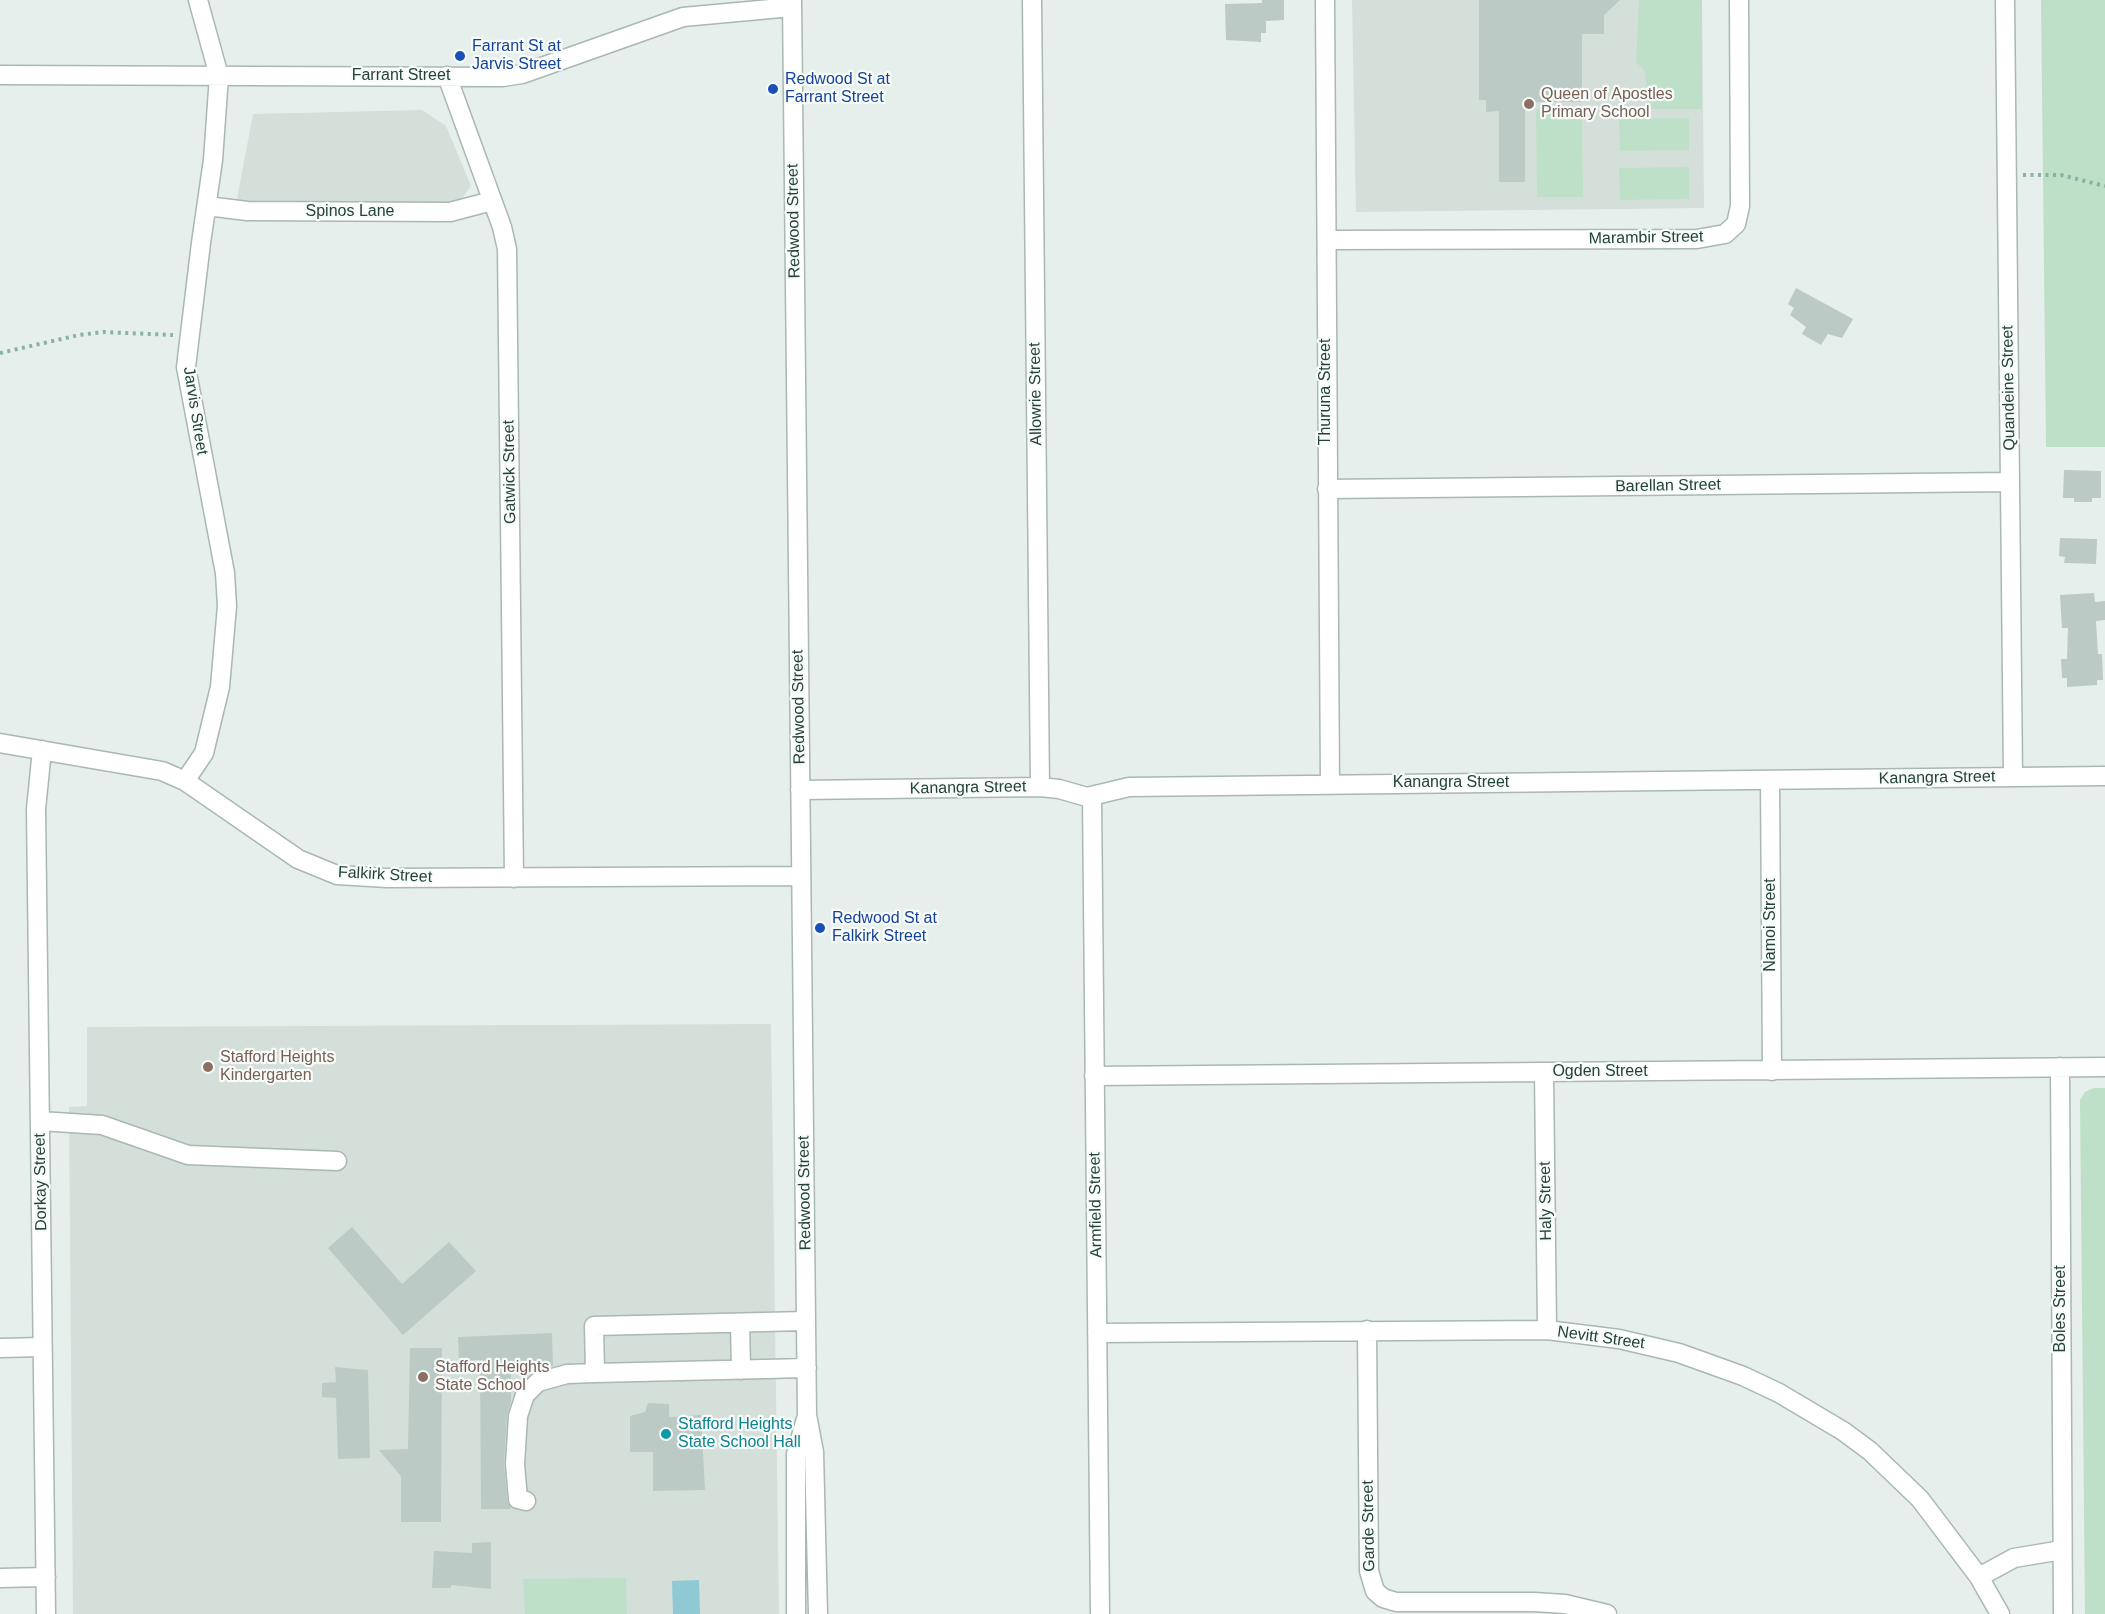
<!DOCTYPE html>
<style>
body{margin:0}
canvas{display:block;background:#e6efeb}
</style>
<canvas width="2105" height="1614"></canvas>
<script>
const c = document.querySelector('canvas').getContext('2d');
c.lineJoin = 'round';
function paint(path, color) { c.fillStyle = color; c.fill(path, 'evenodd'); }
const poly = rows => new Path2D(rows.map(r => 'M' + r).join(''));
function stroke(path, color, width, dash) { c.strokeStyle = color; c.lineWidth = width; c.lineCap = dash ? 'butt' : 'round'; c.setLineDash(dash || []); c.stroke(path); }
function drawText(font, color, halo, rows, align = 'center') {
  c.font = font + ' Arial,sans-serif'; c.lineWidth = 4.5; c.setLineDash([]); c.textBaseline = 'middle'; c.strokeStyle = halo; c.fillStyle = color; for (const [text, x, y, turn = 0] of rows) {
    c.save(); c.translate(x, y); c.rotate((+turn || 0) * Math.PI / 180); c.textAlign = isNaN(turn) ? turn : align; if (halo) c.strokeText(text, 0, 0); c.fillText(text, 0, 0); c.restore();
  }
}
paint(poly([
 [1352,0,1702,0,1704,208,1356,212],
 [422,110,446,126,471,186,456,206,251,205,237,199,253,114],
 [771,1024,779,1614,73,1614,69,1107,87,1106,87,1027]
]), '#d4dfda');
paint(poly([
 [1639,0,1702,0,1702,109,1648,109,1645,71,1636,62],
 [2041,0,2105,0,2105,447,2046,447],
 [1582,108,1583,197,1537,197,1536,109],
 [1689,118,1689,150,1620,151,1619,119],
 [1689,167,1689,199,1620,200,1619,168],
 [2094,1088,2105,1088,2105,1614,2085,1614,2080,1100,2085,1092],
 [626,1578,627,1614,525,1614,523,1579]
]), '#bfe0c8');
paint(poly([
 [699,1580,700,1614,673,1614,672,1581]
]), '#8ec9d4');
paint(poly([
 [1262,0,1284,0,1284,20,1266,21,1266,33,1261,33,1261,42,1226,40,1225,4,1262,3],
 [1479,0,1620,0,1604,15,1604,34,1582,34,1582,102,1525,102,1525,182,1499,182,1499,111,1486,112,1486,100,1479,100],
 [1796,288,1853,319,1842,338,1828,334,1821,345,1802,334,1806,327,1790,315,1794,308,1788,304],
 [2064,470,2101,471,2101,498,2092,498,2092,502,2074,502,2074,498,2063,498],
 [2060,538,2097,539,2096,564,2064,563,2065,557,2059,556],
 [2094,593,2095,602,2105,601,2105,620,2096,621,2098,654,2102,654,2103,680,2097,680,2097,685,2067,687,2067,678,2062,678,2061,659,2067,659,2068,628,2062,628,2060,595],
 [352,1227,402,1284,449,1242,476,1271,403,1335,328,1248],
 [552,1333,553,1366,511,1368,511,1401,507,1415,504,1463,507,1500,511,1509,481,1509,480,1360,459,1361,458,1337],
 [410,1348,442,1348,441,1522,401,1522,401,1476,379,1450,408,1449],
 [335,1367,368,1370,370,1458,338,1459,336,1398,322,1397,322,1383,336,1382],
 [648,1403,669,1404,669,1417,701,1415,705,1490,653,1491,653,1452,630,1452,630,1416,645,1412],
 [491,1542,491,1589,451,1585,451,1588,432,1588,434,1551,472,1553,472,1543]
]), '#bbcac4');
const minor = poly([
 [792,0,807,1415,814,1452,818,1614],
 [1032,0,1040,787],
 [1325,0,1330,784],
 [2005,0,2013,776],
 [0,75,503,77,522,74,683,17,792,7],
 [447,76,502,227,507,249,514,878],
 [207,206,247,211,450,212,492,201],
 [1327,240,1697,239,1725,234,1736,224,1740,206,1739,0],
 [1327,489,2010,482],
 [0,743,162,771,185,781,298,859,337,875,387,878,801,876],
 [42,750,36,809,46,1614],
 [1770,780,1772,1071],
 [185,781,204,753,220,687,227,606,225,573,186,367,201,243,213,160,219,76,198,0],
 [800,790,1040,787,1059,789,1087,797,1129,787,2105,776],
 [1092,797,1100,1614],
 [2060,1067,2063,1614],
 [1544,1072,1547,1330],
 [1094,1076,2105,1067],
 [40,1121,102,1125,188,1155,337,1161],
 [806,1321,594,1326,595,1373,807,1368],
 [740,1323,741,1370],
 [1367,1330,1369,1571,1375,1591,1383,1598,1396,1602,1534,1602,1565,1604,1607,1614],
 [1097,1333,1547,1330,1619,1339,1679,1353,1743,1376,1779,1393,1843,1431,1870,1451,1920,1499,1979,1577,2000,1614],
 [0,1348,42,1347],
 [526,1501,518,1499,515,1464,518,1416,525,1395,538,1382,567,1374,595,1373],
 [1979,1577,2014,1558,2062,1550],
 [0,1578,46,1577],
 [796,1614,796,1454,806,1419]
]);
stroke(minor, '#a8b8b2', 21);
stroke(poly([
 [2023,175,2061,175,2105,186],
 [0,353,79,335,103,332,173,335]
]), '#86b3a5', 4, [3, 4.5]);
stroke(minor, '#fff', 18);
for (const [x, y, r, color] of [
 [460,56,6,"#1a4fb4"],
 [773,89,6,"#1a4fb4"],
 [1529,104,6,"#8d6e63"],
 [820,928,6,"#1a4fb4"],
 [208,1067,6,"#8d6e63"],
 [423,1377,6,"#8d6e63"],
 [666,1434,6,"#0f9aa8"]
]) { const dot = new Path2D(); dot.arc(x, y, r, 0, 2 * Math.PI); c.fillStyle = color; c.fill(dot); stroke(dot, '#f7fbf9', 2); }
drawText('16px', '#164399', '#f7fbf9', [
 ["Farrant St at",472,47],
 ["Jarvis Street",472,65],
 ["Redwood St at",785,80],
 ["Farrant Street",785,98],
 ["Redwood St at",832,919],
 ["Falkirk Street",832,937]
], 'left');
drawText('16px', '#24423a', '#f7fbf9', [
 ["Farrant Street",401,76],
 ["Spinos Lane",350,212],
 ["Redwood Street",794,221,-91],
 ["Marambir Street",1646,238,-1],
 ["Quandeine Street",2009,388,-91],
 ["Thuruna Street",1326,392,-90],
 ["Allowrie Street",1036,394,-91],
 ["Jarvis Street",195,411,81],
 ["Gatwick Street",510,472,-91],
 ["Barellan Street",1668,486,-1],
 ["Redwood Street",799,707,-91],
 ["Kanangra Street",1937,778,-1],
 ["Kanangra Street",1451,783],
 ["Kanangra Street",968,788,-1],
 ["Falkirk Street",385,875,3],
 ["Namoi Street",1771,925,-90],
 ["Ogden Street",1600,1072],
 ["Dorkay Street",41,1182,-91],
 ["Redwood Street",805,1193,-91],
 ["Haly Street",1546,1201,-91],
 ["Armfield Street",1096,1205,-91],
 ["Boles Street",2061,1309,-90],
 ["Nevitt Street",1601,1338,8],
 ["Garde Street",1369,1526,-91]
]);
drawText('16px', '#785e54', '#f7fbf9', [
 ["Queen of Apostles",1541,95],
 ["Primary School",1541,113],
 ["Stafford Heights",220,1058],
 ["Kindergarten",220,1076],
 ["Stafford Heights",435,1368],
 ["State School",435,1386]
], 'left');
drawText('16px', '#0d838f', '#f7fbf9', [
 ["Stafford Heights",678,1425],
 ["State School Hall",678,1443]
], 'left');
</script>
